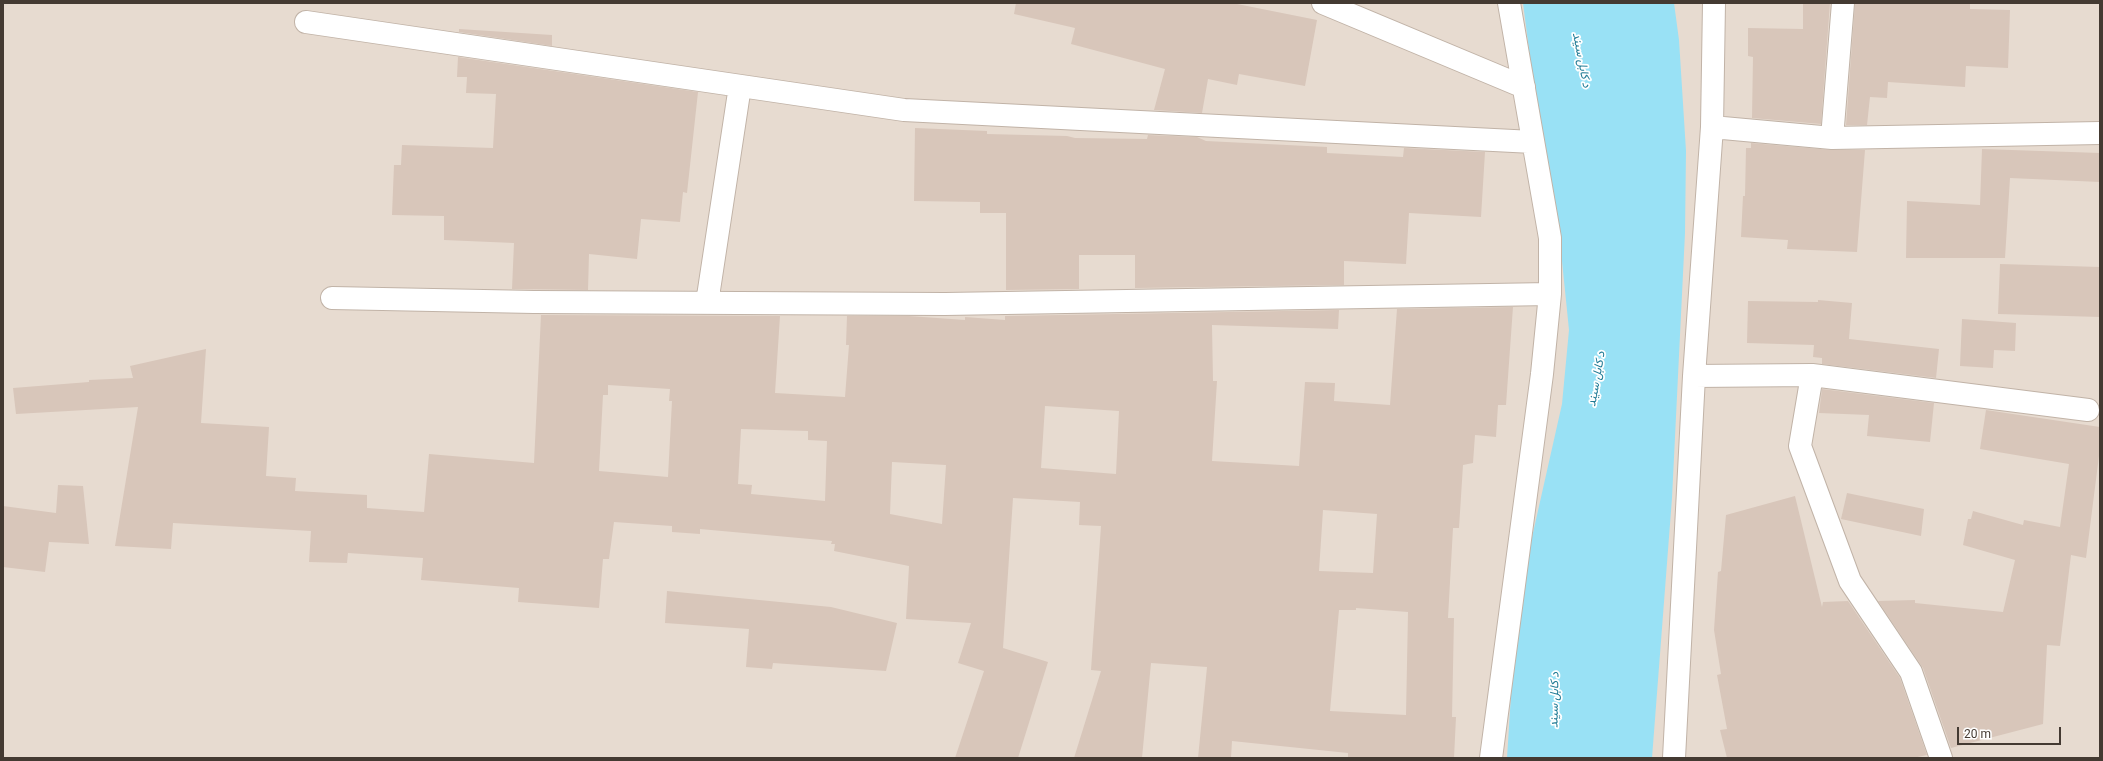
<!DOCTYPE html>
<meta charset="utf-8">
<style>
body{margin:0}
#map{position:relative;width:2103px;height:761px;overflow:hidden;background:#f2eae2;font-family:Roboto,sans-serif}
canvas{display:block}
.frame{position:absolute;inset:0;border:4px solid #443a32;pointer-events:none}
.scale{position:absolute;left:1957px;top:727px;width:104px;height:18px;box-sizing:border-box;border:2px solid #443a32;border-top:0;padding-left:5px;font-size:12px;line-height:14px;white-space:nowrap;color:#443a32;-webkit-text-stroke:3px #fff;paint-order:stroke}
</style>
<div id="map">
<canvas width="2103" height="761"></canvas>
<div class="frame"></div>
<div class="scale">20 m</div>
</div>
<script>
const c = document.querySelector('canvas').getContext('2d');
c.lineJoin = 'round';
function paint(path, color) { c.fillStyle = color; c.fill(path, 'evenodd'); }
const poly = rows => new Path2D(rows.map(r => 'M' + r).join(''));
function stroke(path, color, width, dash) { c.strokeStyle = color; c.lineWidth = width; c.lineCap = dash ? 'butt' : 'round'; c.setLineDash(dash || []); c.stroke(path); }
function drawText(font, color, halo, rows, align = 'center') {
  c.font = font + ' Roboto,Vazirmatn,sans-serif'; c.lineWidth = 3.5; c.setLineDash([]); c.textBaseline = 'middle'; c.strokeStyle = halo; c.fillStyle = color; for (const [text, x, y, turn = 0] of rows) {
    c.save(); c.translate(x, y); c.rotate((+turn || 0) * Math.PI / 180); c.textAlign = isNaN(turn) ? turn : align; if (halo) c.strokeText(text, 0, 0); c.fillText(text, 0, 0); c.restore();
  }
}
paint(poly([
 [3,3,2100,3,2100,758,3,758]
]), '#e7dbd0');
paint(poly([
 [1523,3,1674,3,1679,40,1686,151,1685,233,1672,498,1652,758,1507,758,1514,648,1526,564,1562,404,1569,330,1562,261,1538,120]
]), '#99e1f5');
paint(poly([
 [1016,3,1232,3,1317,20,1305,86,1239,74,1237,85,1208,79,1202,113,1154,110,1165,69,1071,44,1075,28,1014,14],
 [1803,3,1830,3,1821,124,1752,118,1753,57,1748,56,1748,28,1803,29],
 [1855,3,1970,3,1970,9,2010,10,2008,68,1966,66,1965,87,1888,82,1887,98,1870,97,1867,125,1846,125],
 [459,29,552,35,552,46,459,32],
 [458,57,698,92,687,193,683,192,680,222,641,219,637,259,589,254,588,290,512,289,514,243,444,240,444,216,392,215,394,165,401,165,402,145,493,148,496,94,466,93,467,77,457,77],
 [915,128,987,131,987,134,1067,136,1075,138,1147,139,1148,135,1197,137,1206,141,1327,147,1327,153,1403,157,1404,148,1485,152,1481,217,1409,213,1406,264,1344,261,1344,285,1135,288,1135,255,1079,255,1079,289,1006,290,1006,213,980,213,980,202,914,201],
 [1751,143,1831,150,1865,150,1857,252,1787,249,1788,240,1741,237,1743,196,1745,196,1746,148,1751,148],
 [1982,149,2100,153,2100,182,2010,178,2005,258,1906,258,1907,201,1980,205],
 [2000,264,2100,267,2100,317,1998,314],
 [1818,300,1852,303,1849,339,1939,349,1936,378,1822,364,1822,358,1813,357,1814,345,1747,343,1748,301,1818,302],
 [1513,307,1506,405,1498,405,1496,437,1475,435,1473,463,1463,465,1459,528,1453,528,1448,618,1454,618,1452,717,1456,717,1454,758,1348,758,1348,753,1232,741,1231,758,1198,758,1207,667,1151,663,1142,758,1074,758,1101,671,1091,670,1101,526,1079,525,1080,502,1013,498,1003,648,1048,662,1018,758,955,758,984,671,958,663,971,623,906,619,909,566,834,551,835,544,831,544,832,541,700,529,700,534,672,532,672,526,614,522,609,559,603,559,599,608,518,602,519,588,421,580,423,558,348,553,347,563,309,562,311,531,173,523,171,549,115,546,138,407,16,414,13,388,89,382,89,380,133,378,130,366,206,349,201,423,269,427,266,476,296,478,295,491,367,495,367,508,424,512,429,454,534,463,541,315,780,316,775,393,845,397,849,345,846,345,847,316,909,316,965,320,965,317,1005,320,1005,316,1339,310,1338,329,1212,325,1213,381,1217,381,1212,461,1299,466,1305,382,1335,383,1334,401,1390,405,1397,309],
 [608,385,670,389,669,401,672,401,668,477,599,471,603,395,608,395],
 [1045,406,1119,411,1116,474,1041,468],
 [741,429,808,431,808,440,827,441,825,501,751,494,752,485,738,484],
 [892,462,946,465,942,524,890,514],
 [1323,510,1377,514,1373,573,1319,571],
 [1356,608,1408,612,1406,715,1330,711,1339,610,1356,610],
 [1962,319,2016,323,2015,351,1994,350,1993,368,1960,366],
 [1822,389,1934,403,1930,442,1867,436,1869,415,1819,413],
 [1986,410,2100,427,2100,448,2086,558,2071,555,2060,646,2047,645,2043,724,1951,748,1923,668,1878,601,1915,600,1915,603,2003,612,2015,560,1963,545,1968,519,1971,519,1973,511,2023,525,2024,520,2060,527,2069,464,1980,449],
 [58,485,83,486,89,544,49,542,45,572,3,567,3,506,56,513],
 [1847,493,1924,509,1921,536,1841,519],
 [1795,496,1822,607,1823,602,1848,601,1900,678,1927,755,1913,758,1727,758,1720,730,1727,729,1717,675,1721,674,1714,630,1718,572,1721,571,1726,515],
 [667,591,831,607,897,623,886,671,773,663,772,669,746,667,749,629,665,623]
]), '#d8c6ba');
const minor = poly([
 [1323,3,1524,87],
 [306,22,904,110,1533,142],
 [1712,127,1832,138,2100,133],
 [1832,138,1843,3],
 [332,298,534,302,945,304,1550,294],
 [707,303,740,86],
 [1812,375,1800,446,1850,581,1911,672,1941,758],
 [1694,376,1812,375,2088,410],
 [1491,758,1542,374,1550,294,1550,238,1509,3],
 [1674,758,1694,376,1712,127,1714,3]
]);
stroke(minor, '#c1b3a7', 24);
stroke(minor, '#fff', 22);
drawText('italic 12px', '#217b95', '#fff', [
 ["د کابل سيند",1581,60,79],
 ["د کابل سيند",1597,379,-80],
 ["د کابل سيند",1555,700,-89]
]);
</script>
